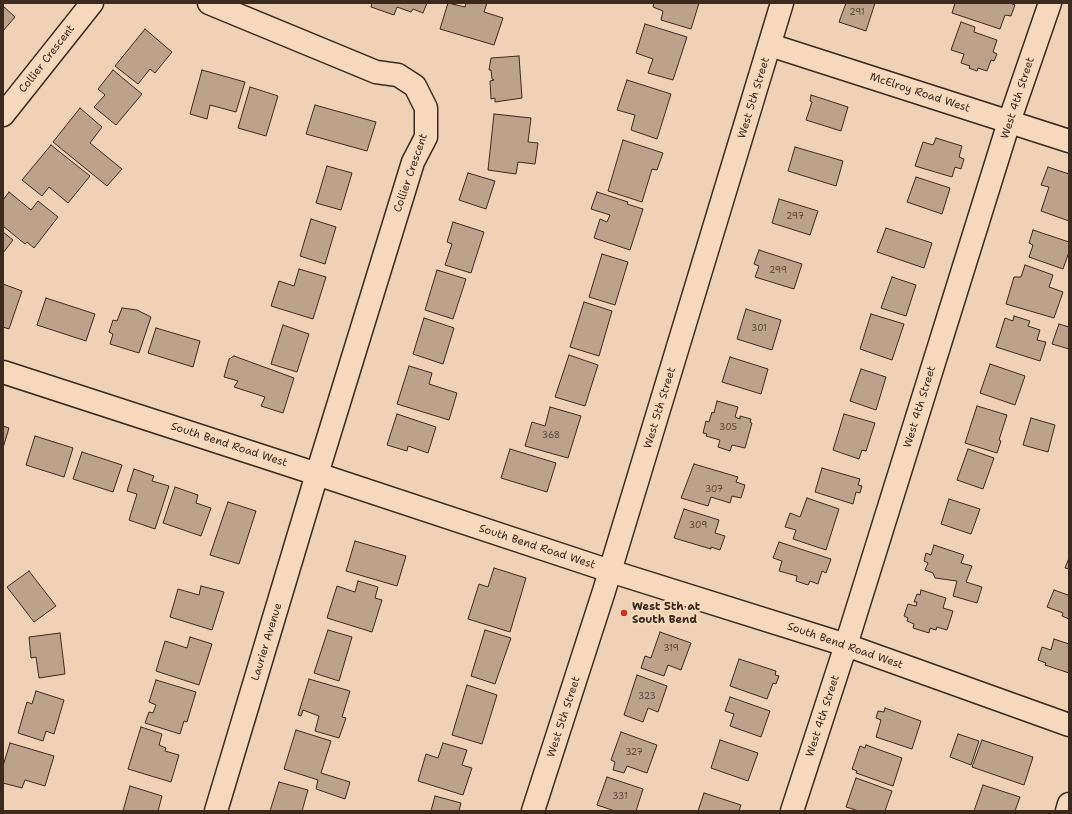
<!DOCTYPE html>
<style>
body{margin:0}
#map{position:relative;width:1072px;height:814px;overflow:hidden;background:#efd1b6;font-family:"Shantell Sans",sans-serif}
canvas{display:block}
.frame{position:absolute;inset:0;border:4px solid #3b2a1e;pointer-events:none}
</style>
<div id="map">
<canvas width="1072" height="814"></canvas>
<div class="frame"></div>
</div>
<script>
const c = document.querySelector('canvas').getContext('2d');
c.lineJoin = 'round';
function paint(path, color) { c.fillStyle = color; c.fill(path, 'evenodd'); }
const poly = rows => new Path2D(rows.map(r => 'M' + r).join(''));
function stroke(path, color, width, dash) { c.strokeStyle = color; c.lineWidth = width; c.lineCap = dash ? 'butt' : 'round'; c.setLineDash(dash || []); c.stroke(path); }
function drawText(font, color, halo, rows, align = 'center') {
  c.font = font + ' "Shantell Sans",sans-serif'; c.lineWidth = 4; c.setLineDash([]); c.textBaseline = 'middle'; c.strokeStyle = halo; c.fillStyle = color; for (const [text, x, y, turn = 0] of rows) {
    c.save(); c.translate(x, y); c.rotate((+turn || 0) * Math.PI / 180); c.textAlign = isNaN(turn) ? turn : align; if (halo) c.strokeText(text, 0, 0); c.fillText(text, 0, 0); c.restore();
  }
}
const building = poly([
 [372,3,427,3,423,13,413,9,411,12,397,7,394,15,371,7,372,3],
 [448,3,465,7,466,3,487,3,484,12,503,18,494,45,440,29,448,3],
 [654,3,699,3,691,29,661,20,663,11,653,7,654,3],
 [846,3,875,3,866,31,839,22,846,3],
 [955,3,1010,3,1015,5,1011,16,1005,15,1000,29,952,13,955,3],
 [3,6,15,17,3,31,3,6],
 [961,22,975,27,974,32,997,40,993,52,997,54,994,61,991,60,987,71,978,68,977,71,969,68,970,66,961,63,964,54,951,50,961,22],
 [645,24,687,37,673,80,648,73,653,59,636,53,645,24],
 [145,29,172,52,155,73,150,69,138,84,115,66,145,29],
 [519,56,522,98,495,102,495,98,491,99,490,81,494,80,492,79,491,70,489,70,491,58,519,56],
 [113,70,142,94,116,125,94,107,105,95,98,89,113,70],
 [202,70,245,82,236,112,210,105,207,119,190,114,202,70],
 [627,80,671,94,657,139,631,130,635,115,617,110,627,80],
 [250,87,278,96,266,136,238,128,250,87],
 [811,95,848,107,841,131,806,120,812,102,810,101,811,95],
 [315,105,376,122,367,151,306,134,315,105],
 [80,108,102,127,90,143,122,169,107,186,53,142,80,108],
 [494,114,531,118,528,142,538,143,535,164,518,162,516,174,488,170,494,114],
 [936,138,962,146,959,157,964,159,961,169,955,167,952,177,915,166,923,142,933,145,936,138],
 [623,140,663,153,657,170,652,169,642,202,608,191,623,140],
 [51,145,90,176,68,203,49,187,42,196,22,180,51,145],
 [795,147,843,161,836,186,788,171,795,147],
 [327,166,352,173,341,210,316,203,327,166],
 [1048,167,1069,174,1069,221,1041,211,1049,187,1041,185,1048,167],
 [468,173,495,181,486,209,459,200,468,173],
 [916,177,950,188,942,214,907,202,916,177],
 [9,192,31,210,38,201,58,217,34,248,27,242,25,244,3,226,3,200,9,192],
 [597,192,628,202,627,204,643,209,630,250,594,238,600,219,607,222,610,215,591,209,597,192],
 [779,199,818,211,810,235,772,223,779,199],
 [311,219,336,227,325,264,300,256,311,219],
 [453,222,484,232,471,273,445,265,452,244,447,242,453,222],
 [886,228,932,243,924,268,877,252,886,228],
 [1033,230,1069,242,1069,252,1063,269,1029,257,1033,245,1029,243,1033,230],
 [3,232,13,240,3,253,3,232],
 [759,250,802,264,794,289,755,277,759,266,754,264,759,250],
 [602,254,628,262,615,305,589,297,602,254],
 [1025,265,1053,275,1049,287,1063,292,1054,318,1006,304,1014,277,1021,277,1025,265],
 [299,269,326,277,313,319,271,306,279,281,294,286,299,269],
 [437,270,466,279,453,319,425,310,437,270],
 [892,277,916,285,906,316,881,308,892,277],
 [3,284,22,291,9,329,3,327,3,284],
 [46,298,95,314,86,341,37,325,46,298],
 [584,302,612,311,599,356,570,347,584,302],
 [122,308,137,310,151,317,139,353,110,344,113,334,109,332,113,320,117,321,122,308],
 [746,309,781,320,772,350,737,339,746,309],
 [871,314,904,324,892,360,860,349,871,314],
 [1014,316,1030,321,1028,326,1040,330,1037,340,1046,342,1040,361,996,347,1005,318,1013,321,1014,316],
 [424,318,454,328,443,364,413,354,424,318],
 [1059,324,1069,327,1069,349,1052,344,1059,324],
 [283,325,309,334,297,372,271,364,283,325],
 [156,328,200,341,193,367,148,353,156,328],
 [569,355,598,365,585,406,555,397,569,355],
 [234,356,294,378,283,413,261,406,265,397,234,387,238,381,224,377,229,359,234,356],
 [730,357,768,369,761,394,722,382,730,357],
 [990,364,1025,376,1015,405,980,393,990,364],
 [409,366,432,373,429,384,457,393,449,420,397,404,409,366],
 [861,369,886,377,876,410,850,401,861,369],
 [717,401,738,407,735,417,740,419,740,416,751,419,750,422,752,423,745,448,732,445,730,451,718,447,720,440,706,436,707,434,703,433,706,421,709,422,712,412,714,413,717,401],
 [977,406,1007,415,999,440,1001,441,997,453,965,443,977,406],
 [550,407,581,416,568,458,525,446,532,422,545,426,550,407],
 [397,414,436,427,428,453,408,446,407,451,387,445,397,414],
 [844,414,875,423,866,451,862,450,859,459,833,450,844,414],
 [1031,418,1055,425,1048,452,1023,445,1031,418],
 [3,426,9,428,3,448,3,426],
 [35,436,73,448,64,477,26,465,35,436],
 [510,449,556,463,547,492,501,478,510,449],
 [968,449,994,458,983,489,957,480,968,449],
 [82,452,122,465,113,492,73,479,82,452],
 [694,464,738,477,736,482,745,485,741,498,732,496,730,503,711,497,708,506,681,498,694,464],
 [822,468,860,479,858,485,862,486,860,493,856,492,853,504,815,492,822,468],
 [134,469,154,476,152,481,169,486,155,529,129,520,137,494,127,491,134,469],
 [175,487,198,495,196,503,211,508,201,536,163,523,175,487],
 [807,498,839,509,826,550,793,539,796,530,785,527,790,513,800,517,807,498],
 [949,499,980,509,971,534,941,524,949,499],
 [228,502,256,511,239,564,210,555,228,502],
 [684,509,719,520,715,533,725,536,720,550,711,547,711,549,674,538,684,509],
 [355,541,406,556,397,586,346,571,355,541],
 [779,542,831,559,826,573,822,571,818,584,810,581,808,585,796,581,797,576,779,571,782,561,773,558,779,542],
 [934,545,964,555,961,563,972,566,966,582,982,587,977,603,953,596,957,581,935,578,933,573,925,570,928,563,924,561,926,553,931,555,934,545],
 [1069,558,1069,569,1065,568,1069,558],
 [494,568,526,578,510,632,468,619,479,584,488,587,494,568],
 [29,571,56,606,34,622,7,587,29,571],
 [358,581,378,587,375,598,382,600,372,632,327,618,337,586,355,592,358,581],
 [201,586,224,592,212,630,170,617,178,589,199,595,201,586],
 [921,590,946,598,943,608,953,611,947,630,937,627,936,630,930,628,929,633,913,628,914,624,907,621,908,618,904,616,908,604,916,606,917,602,914,602,917,594,920,595,921,590],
 [1054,590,1068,595,1069,593,1069,619,1062,616,1063,613,1047,607,1054,590],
 [328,630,352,637,339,681,314,673,328,630],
 [485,630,511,638,495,684,471,676,485,630],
 [660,632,691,643,681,670,668,665,664,676,641,668,645,656,651,658,660,632],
 [60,633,65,674,39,678,36,657,31,658,29,637,60,633],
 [190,637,212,644,199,685,156,671,165,641,187,648,190,637],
 [1054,639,1069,644,1069,673,1045,665,1046,663,1038,660,1042,647,1051,650,1054,639],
 [739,659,776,671,775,675,779,676,776,684,773,683,767,699,730,686,739,659],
 [637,675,667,686,658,712,648,708,643,722,624,715,637,675],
 [309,679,350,691,342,717,346,718,339,738,315,731,319,716,303,710,301,716,298,715,309,679],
 [156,680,196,692,187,722,184,721,180,734,145,723,149,712,153,713,156,705,149,702,156,680],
 [467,685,497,695,482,744,452,735,467,685],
 [36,691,64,700,54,734,46,731,43,741,18,733,27,702,32,704,36,691],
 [730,697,770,711,761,737,730,726,734,714,725,711,730,697],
 [885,708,921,721,912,749,876,737,881,720,876,718,878,711,884,712,885,708],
 [141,727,162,734,159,745,166,748,165,751,179,755,171,782,128,769,141,727],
 [296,730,331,741,321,773,350,782,345,799,316,789,318,780,284,769,296,730],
 [621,732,657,745,647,773,627,766,624,773,613,770,615,762,611,760,621,732],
 [958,734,979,741,971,765,950,757,958,734],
 [720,740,758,753,748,781,711,768,720,740],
 [982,740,1033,757,1024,785,972,767,982,740],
 [10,743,54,756,45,786,25,780,22,788,3,783,3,766,10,743],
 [443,743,467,750,462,765,472,768,463,795,418,781,426,754,438,758,443,743],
 [866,745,902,758,893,786,856,773,857,771,852,769,860,746,865,748,866,745],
 [607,777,643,789,636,811,615,811,597,805,607,777],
 [856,778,892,791,885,811,859,811,846,807,856,778],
 [279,782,308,790,302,811,270,811,279,782],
 [983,785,1020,797,1015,811,974,811,983,785],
 [130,786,162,796,158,811,123,811,130,786],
 [704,793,741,805,739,811,698,811,704,793],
 [435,796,461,803,459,811,431,811,435,796]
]);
paint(building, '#bda28b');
stroke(building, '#3b2a1e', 1);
const minor = poly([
 [209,3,376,72,398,75,415,86,426,108,426,137,413,162,317,474,216,811],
 [770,45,1069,141],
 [3,115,92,3],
 [3,372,317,474,610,571,846,645,1069,725],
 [792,811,846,645,1009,122,1050,3],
 [1067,811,1069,804]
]);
const major = poly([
 [533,811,604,591,782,3]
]);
stroke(minor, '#3b2a1e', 25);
stroke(major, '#3b2a1e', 25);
stroke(minor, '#f6d8bc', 22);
stroke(major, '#f6d8bc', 22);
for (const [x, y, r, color] of [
 [624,613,4,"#c8321e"]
]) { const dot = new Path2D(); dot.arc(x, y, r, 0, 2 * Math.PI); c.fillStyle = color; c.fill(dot); stroke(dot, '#f6d8bc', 1.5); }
drawText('9px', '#5c4839', null, [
 ["291",857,13],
 ["297",795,217],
 ["299",778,271],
 ["301",759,329],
 ["305",728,428],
 ["368",551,436],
 ["307",714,490],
 ["309",698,526],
 ["319",671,649],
 ["323",647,697],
 ["327",634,753],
 ["331",620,797]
]);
drawText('11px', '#3b2a1e', '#f6d8bc', [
 ["Collier Crescent",47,59,-52],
 ["McElroy Road West",920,93,18],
 ["West 5th Street",754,98,-73],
 ["West 4th Street",1018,98,-72],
 ["Collier Crescent",411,173,-71],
 ["West 4th Street",920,407,-73],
 ["West 5th Street",660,408,-73],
 ["South Bend Road West",229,445,18],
 ["South Bend Road West",537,547,18],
 ["Laurier Avenue",267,642,-73],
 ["South Bend Road West",845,646,19],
 ["West 4th Street",823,716,-72],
 ["West 5th Street",564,717,-72]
]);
drawText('bold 11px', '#3b2a1e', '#f6d8bc', [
 ["West 5th at",632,607],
 ["South Bend",632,620]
], 'left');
</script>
